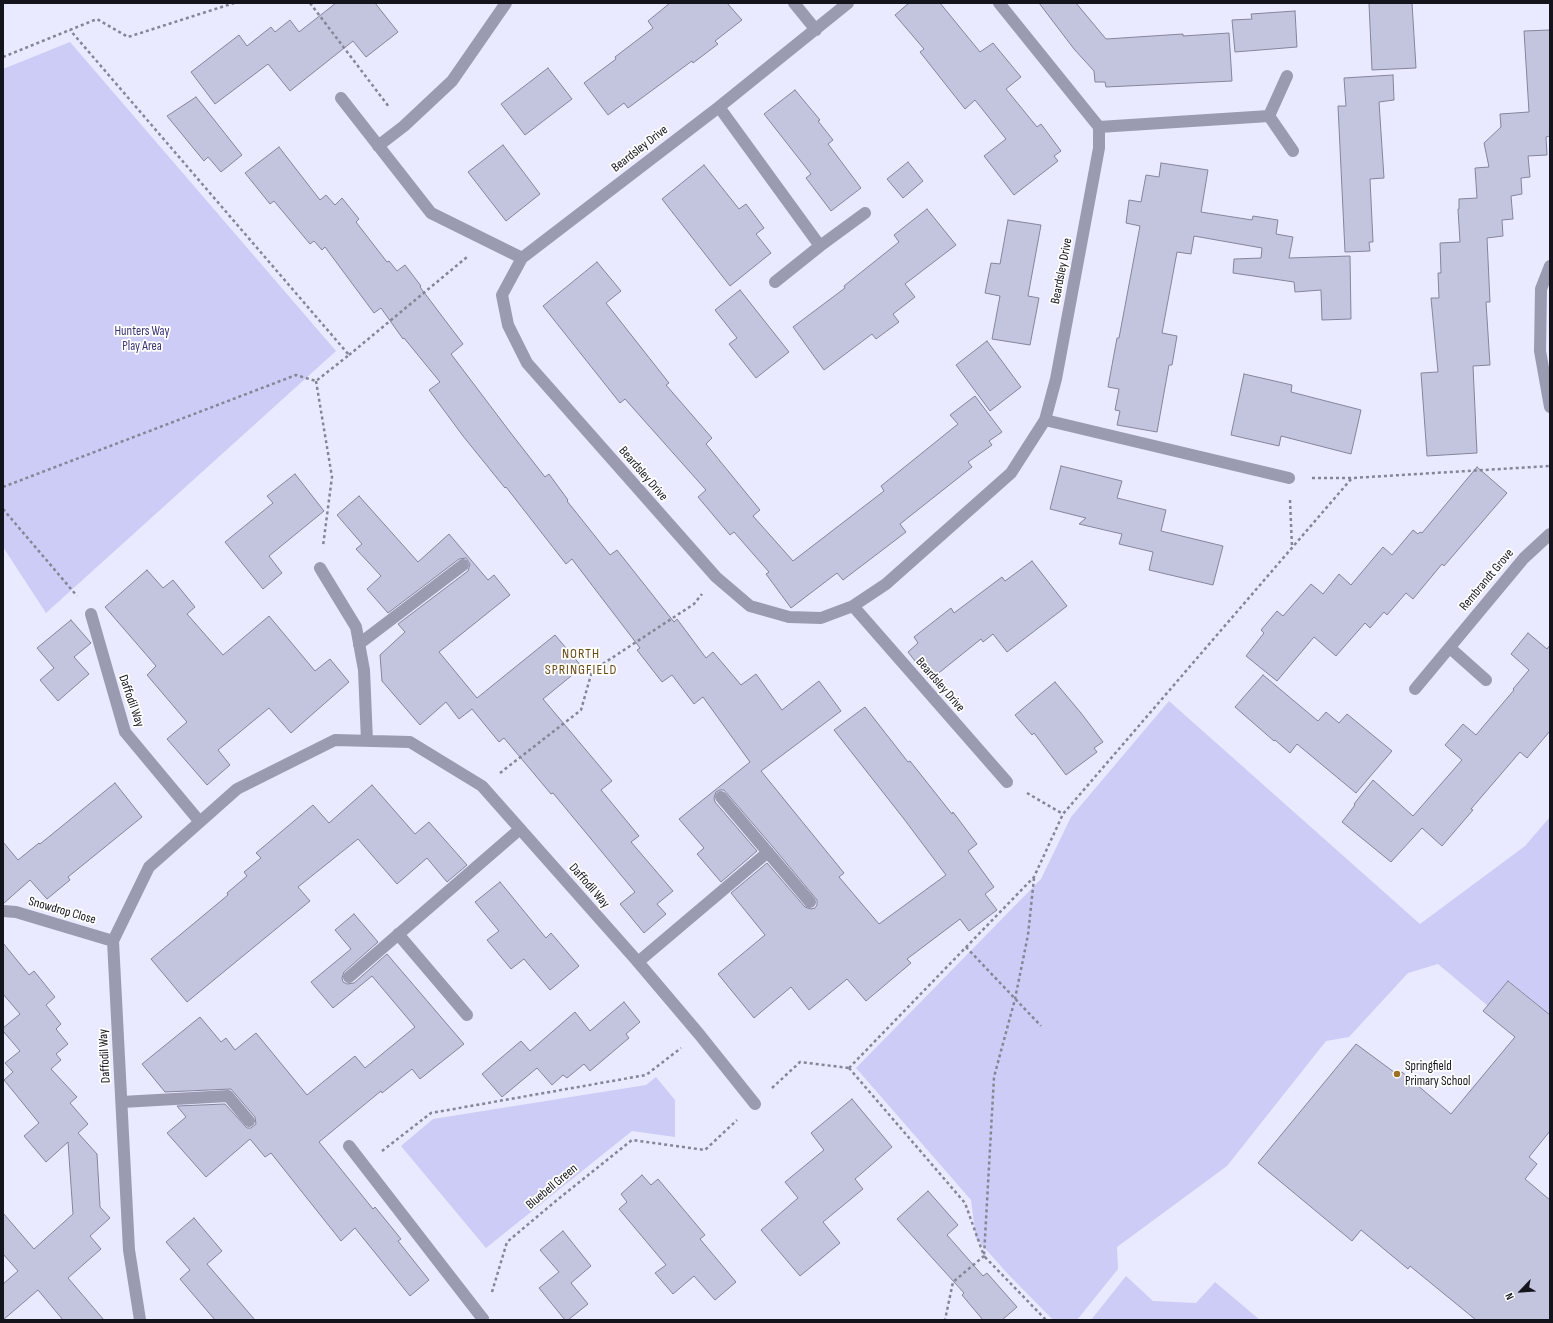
<!DOCTYPE html>
<style>
body{margin:0}
#map{position:relative;width:1553px;height:1323px;overflow:hidden;background:#e9eaff;font-family:"Sofia Sans Condensed",sans-serif}
canvas{display:block}
.frame{position:absolute;inset:0;border:4px solid #14141d;pointer-events:none}
.north{position:absolute;left:1501px;top:1271px;width:40px;height:40px;-webkit-text-stroke:3px #fff;paint-order:stroke;rotate:245deg;font-size:11px;font-weight:700;line-height:16px;text-align:center;color:#14141d}
.north::after{content:'';display:block;margin:auto;width:14px;height:18px;background:#14141d;clip-path:polygon(50% 0,100% 100%,50% 72%,0 100%)}
</style>
<div id="map">
<canvas width="1553" height="1323"></canvas>
<div class="frame"></div>
<div class="north">N</div>
</div>
<script>
const c = document.querySelector('canvas').getContext('2d');
c.lineJoin = 'round';
function paint(path, color) { c.fillStyle = color; c.fill(path, 'evenodd'); }
const poly = rows => new Path2D(rows.map(r => 'M' + r).join(''));
function stroke(path, color, width, dash) { c.strokeStyle = color; c.lineWidth = width; c.lineCap = dash ? 'butt' : 'round'; c.setLineDash(dash || []); c.stroke(path); }
function drawText(font, color, halo, rows, align = 'center') {
  c.font = font + ' "Sofia Sans Condensed",sans-serif'; c.lineWidth = 3.5; c.setLineDash([]); c.textBaseline = 'middle'; c.strokeStyle = halo; c.fillStyle = color; for (const [text, x, y, turn = 0] of rows) {
    c.save(); c.translate(x, y); c.rotate((+turn || 0) * Math.PI / 180); c.textAlign = isNaN(turn) ? turn : align; if (halo) c.strokeText(text, 0, 0); c.fillText(text, 0, 0); c.restore();
  }
}
paint(poly([
 [70,42,336,351,46,613,3,547,3,69],
 [1169,701,1420,924,1525,846,1550,817,1550,1015,1509,981,1488,1006,1438,964,1408,973,1349,1037,1326,1041,1227,1166,1117,1247,1118,1269,1077,1320,1053,1320,1006,1272,976,1238,971,1200,856,1068,1041,879,1071,817],
 [656,1077,675,1100,675,1137,632,1131,486,1248,401,1146,433,1119,646,1085],
 [1126,1276,1153,1301,1196,1303,1215,1282,1260,1320,1091,1320]
]), '#ccccf6');
const building = poly([
 [336,3,375,3,398,32,366,57,353,41,290,91,268,64,215,104,191,72,239,35,247,46,271,27,275,32,290,20,299,32,336,3],
 [670,3,727,3,742,20,715,41,718,44,693,63,692,61,628,108,624,103,608,115,584,83,616,59,615,57,653,28,648,21,670,3],
 [909,3,940,3,980,52,993,43,1021,77,1006,89,1037,127,1041,124,1061,151,1054,156,1058,161,1014,195,984,156,1006,139,975,100,965,109,920,52,924,49,895,15,909,3],
 [1039,3,1076,3,1106,39,1183,34,1183,36,1229,33,1232,81,1106,87,1105,82,1095,82,1094,71,1074,49,1039,3],
 [1369,3,1412,3,1416,68,1372,70,1369,3],
 [1295,11,1297,47,1235,52,1232,20,1252,19,1251,14,1295,11],
 [1550,30,1550,136,1546,137,1547,155,1528,156,1530,177,1521,178,1522,194,1511,196,1513,219,1502,220,1503,236,1487,238,1490,302,1486,302,1490,365,1473,366,1477,453,1427,456,1421,373,1438,372,1431,298,1439,298,1438,273,1441,273,1440,243,1460,242,1458,209,1459,209,1459,199,1477,198,1475,168,1489,167,1484,143,1501,127,1500,114,1529,112,1524,31,1550,30],
 [548,68,572,99,525,135,501,104,548,68],
 [1393,75,1394,100,1379,102,1384,178,1370,179,1373,242,1369,242,1370,251,1345,252,1338,106,1346,106,1344,78,1393,75],
 [795,90,820,120,818,121,833,140,828,144,861,188,831,211,806,178,811,174,764,114,795,90],
 [196,97,242,155,221,172,208,157,204,161,167,116,196,97],
 [503,145,540,194,506,221,468,172,503,145],
 [279,147,320,200,326,195,335,205,342,198,359,219,356,222,387,262,389,261,397,271,405,265,421,286,420,287,463,344,451,354,510,432,545,477,549,474,568,500,567,501,610,555,617,550,674,622,677,619,706,658,713,652,741,685,756,674,782,710,819,681,841,711,761,771,844,873,839,877,879,924,946,875,904,819,834,730,865,707,908,762,910,761,952,814,953,812,977,844,968,851,994,887,985,894,997,910,969,931,960,919,907,959,911,963,866,1001,847,979,809,1010,791,987,754,1018,718,974,765,935,731,893,767,863,805,907,811,909,815,908,817,905,817,900,773,847,724,790,720,790,716,792,714,798,715,802,757,851,721,882,697,854,704,848,679,819,750,762,703,697,694,704,672,675,662,682,637,650,640,648,572,559,566,564,506,487,505,488,463,436,429,390,440,382,404,338,403,339,381,308,374,313,325,247,322,250,314,241,310,244,274,201,270,204,245,173,279,147],
 [908,162,923,181,903,198,887,179,908,162],
 [1161,163,1208,170,1201,212,1252,220,1253,216,1278,220,1276,234,1293,237,1289,258,1350,256,1351,319,1322,320,1321,290,1295,292,1294,282,1233,273,1234,259,1261,258,1262,248,1194,236,1191,254,1177,252,1162,333,1177,336,1172,365,1169,365,1157,432,1117,425,1120,411,1115,410,1119,389,1108,387,1117,338,1119,338,1140,226,1126,223,1129,200,1141,202,1146,175,1159,177,1161,163],
 [704,165,739,209,746,204,764,228,756,234,771,253,730,286,662,199,704,165],
 [927,209,956,245,905,284,915,297,893,314,899,322,876,339,872,334,824,370,793,327,845,288,844,286,899,242,894,235,927,209],
 [1008,220,1041,225,1028,296,1039,298,1030,345,992,339,1000,296,985,293,991,263,1000,264,1008,220],
 [597,262,621,291,606,303,669,383,666,385,712,438,706,444,760,510,753,516,793,561,884,491,881,486,958,424,950,415,975,396,1002,432,989,441,992,445,968,462,972,467,900,524,906,532,843,580,837,573,791,608,766,574,769,572,734,532,730,535,698,497,706,490,625,399,620,403,543,306,597,262],
 [740,290,789,352,756,378,729,344,737,338,715,310,740,290],
 [987,341,1021,387,990,411,956,365,987,341],
 [1244,374,1292,385,1291,392,1361,410,1351,454,1281,436,1279,446,1231,435,1244,374],
 [1061,466,1122,481,1117,498,1166,510,1161,531,1223,546,1213,585,1149,570,1153,552,1119,544,1122,534,1079,524,1086,518,1050,509,1061,466],
 [1477,467,1507,493,1444,566,1442,564,1413,599,1406,593,1387,615,1384,612,1370,628,1365,623,1336,656,1314,637,1277,681,1246,656,1264,633,1261,630,1277,611,1283,616,1311,584,1323,594,1339,574,1351,585,1383,547,1392,555,1413,530,1418,534,1420,532,1422,533,1477,467],
 [295,474,324,511,269,556,282,573,263,589,225,542,273,503,267,496,295,474],
 [359,496,418,562,449,534,488,580,494,575,510,595,439,652,477,698,555,635,582,667,543,699,612,781,601,790,639,836,631,842,673,891,657,904,666,914,644,933,620,904,635,892,553,793,551,794,504,738,499,742,472,709,459,719,446,702,420,725,382,681,380,655,405,632,398,624,468,571,470,564,466,558,459,559,388,613,367,589,381,576,356,549,362,544,337,515,359,496],
 [1032,561,1067,606,1007,652,993,634,983,642,981,639,930,680,908,652,918,643,914,637,951,608,954,613,1002,577,1005,581,1032,561],
 [147,570,163,588,173,580,195,607,187,614,223,655,269,616,315,671,330,659,349,682,291,733,269,708,218,750,230,765,207,785,167,739,187,722,147,675,156,666,105,607,147,570],
 [71,620,91,643,74,657,89,674,58,701,40,680,54,668,37,648,71,620],
 [1528,633,1547,649,1550,645,1550,731,1527,758,1520,752,1471,809,1473,810,1442,846,1422,828,1391,862,1342,822,1355,805,1354,804,1373,780,1413,816,1462,760,1445,745,1463,724,1476,735,1514,690,1513,689,1529,670,1511,654,1528,633],
 [1263,675,1318,721,1326,712,1339,723,1347,714,1392,751,1356,793,1297,744,1290,753,1275,740,1274,741,1235,707,1263,675],
 [1055,682,1081,713,1103,742,1094,748,1097,752,1066,775,1034,733,1032,735,1015,715,1055,682],
 [115,783,142,817,68,877,70,880,47,899,30,880,3,904,3,842,18,860,39,843,40,844,115,783],
 [372,785,415,834,429,822,467,865,447,882,427,858,397,884,358,839,298,887,310,901,187,1002,151,959,228,895,227,893,247,876,244,872,261,858,256,853,313,805,329,823,372,785],
 [500,882,546,938,551,933,579,966,550,990,524,959,511,969,487,940,499,931,475,902,500,882],
 [354,914,378,942,344,972,342,978,343,982,347,984,354,983,387,954,464,1044,420,1079,412,1069,382,1093,381,1091,319,1142,373,1209,375,1207,401,1239,398,1241,429,1280,410,1296,355,1228,341,1241,271,1153,265,1157,250,1139,206,1177,167,1133,186,1117,177,1106,225,1104,247,1128,251,1128,256,1124,255,1117,231,1089,165,1092,142,1064,200,1017,221,1042,226,1038,235,1050,256,1033,307,1095,355,1056,365,1068,415,1027,372,976,333,1008,311,982,351,949,335,930,354,914],
 [3,943,29,975,34,971,55,997,46,1005,61,1024,56,1029,68,1044,56,1054,61,1060,51,1069,77,1097,70,1103,88,1124,78,1133,97,1154,100,1207,110,1218,90,1236,101,1249,68,1278,104,1320,63,1320,38,1290,3,1320,3,1284,18,1271,3,1254,3,1213,34,1249,73,1214,68,1142,46,1162,24,1136,39,1123,4,1080,13,1072,5,1063,20,1051,3,1031,3,1028,20,1014,3,994,3,943],
 [1508,981,1550,1015,1550,1131,1529,1157,1537,1164,1525,1179,1550,1200,1550,1320,1476,1320,1410,1266,1408,1269,1361,1230,1352,1241,1258,1163,1356,1044,1398,1075,1402,1072,1451,1114,1515,1037,1483,1011,1508,981],
 [624,1002,640,1022,626,1034,629,1038,590,1071,584,1064,567,1078,563,1075,552,1085,537,1068,502,1097,482,1074,521,1041,530,1051,575,1012,590,1031,624,1002],
 [852,1099,892,1147,855,1179,863,1189,823,1222,840,1243,800,1276,761,1230,798,1198,785,1182,824,1150,811,1133,852,1099],
 [642,1175,651,1185,658,1179,705,1235,700,1239,736,1282,715,1300,694,1276,673,1294,655,1273,666,1265,619,1209,627,1202,621,1194,642,1175],
 [928,1191,958,1225,947,1235,983,1276,987,1273,1017,1307,1002,1320,983,1320,962,1295,964,1293,897,1219,928,1191],
 [194,1218,222,1251,207,1264,255,1320,215,1320,180,1279,190,1270,166,1242,194,1218],
 [563,1231,591,1266,571,1283,588,1304,568,1320,565,1320,539,1288,559,1272,540,1250,563,1231]
]);
paint(building, '#c3c4de');
stroke(building, '#84859d', 1);
stroke(poly([
 [310,3,389,107],
 [3,57,97,19,128,37,234,3],
 [349,355,467,257],
 [316,381,332,477,323,546],
 [1312,478,1352,478,1550,466],
 [3,487,296,375,316,381,349,355,70,30],
 [1290,500,1292,547],
 [3,509,77,596],
 [500,773,581,710,592,671,694,604,702,594],
 [1027,793,1063,814],
 [1034,878,1028,935,1015,999,994,1077,984,1256,1046,1320],
 [966,947,1041,1026],
 [849,1068,1034,877,1063,814,1352,478],
 [849,1068,965,1203,984,1256,953,1282,945,1320],
 [772,1088,800,1062,849,1068],
 [382,1151,431,1113,646,1075,681,1048],
 [492,1292,507,1242,557,1200,632,1140,705,1150,737,1120]
]), '#858695', 2.5, [3, 3]);
stroke(poly([
 [359,644,463,565],
 [721,797,810,902],
 [398,934,467,1015],
 [638,962,768,852],
 [349,977,520,829],
 [122,1102,228,1096,249,1121],
 [349,1146,483,1319]
]), '#9a9ab1', 12);
stroke(poly([
 [794,3,816,30],
 [848,3,719,107,522,258,502,295,508,325,527,363,716,577,750,606,789,617,821,618,853,606,886,584,1011,473,1045,420,1056,379,1099,148,1099,127,999,3],
 [341,98,431,213,522,258],
 [719,107,820,246,865,213],
 [1269,116,1293,151],
 [1099,127,1269,116,1287,76],
 [378,146,404,126,452,81,506,3],
 [1550,266,1541,289,1540,351,1550,407],
 [775,282,820,246],
 [1045,420,1289,478],
 [320,568,356,627,364,670,367,741],
 [853,606,1007,782],
 [91,614,125,732,200,822],
 [1450,648,1486,680],
 [1415,689,1524,558,1550,534],
 [3,911,16,912,113,941],
 [140,1320,129,1250,113,941,149,867,237,789,335,740,410,742,482,786,638,962,699,1034,755,1104],
 [483,1320,483,1319]
]), '#9a9ab1', 12);
for (const [x, y, r, color] of [
 [1397,1074,4,"#9f7023"]
]) { const dot = new Path2D(); dot.arc(x, y, r, 0, 2 * Math.PI); c.fillStyle = color; c.fill(dot); stroke(dot, '#fff', 1.5); }
drawText('13px', '#14141d', '#fff', [
 ["Beardsley Drive",640,149,-38],
 ["Beardsley Drive",1062,271,-79],
 ["Beardsley Drive",643,474,49],
 ["Rembrandt Grove",1487,580,-50],
 ["Beardsley Drive",940,685,49],
 ["Daffodil Way",131,701,71],
 ["Daffodil Way",589,886,49],
 ["Snowdrop Close",62,911,16],
 ["Daffodil Way",105,1056,-93],
 ["Bluebell Green",552,1187,-40]
]);
drawText('13px', '#3a3373', '#fff', [
 ["Hunters Way",142,332],
 ["Play Area",142,347]
]);
drawText('13px', '#14141d', '#fff', [
 ["Springfield",1405,1067],
 ["Primary School",1405,1082]
], 'left');
c.letterSpacing = '1px';
drawText('14px', '#694914', '#fff', [
 ["NORTH",581,654],
 ["SPRINGFIELD",581,670]
]);
c.letterSpacing = '0px';
</script>
